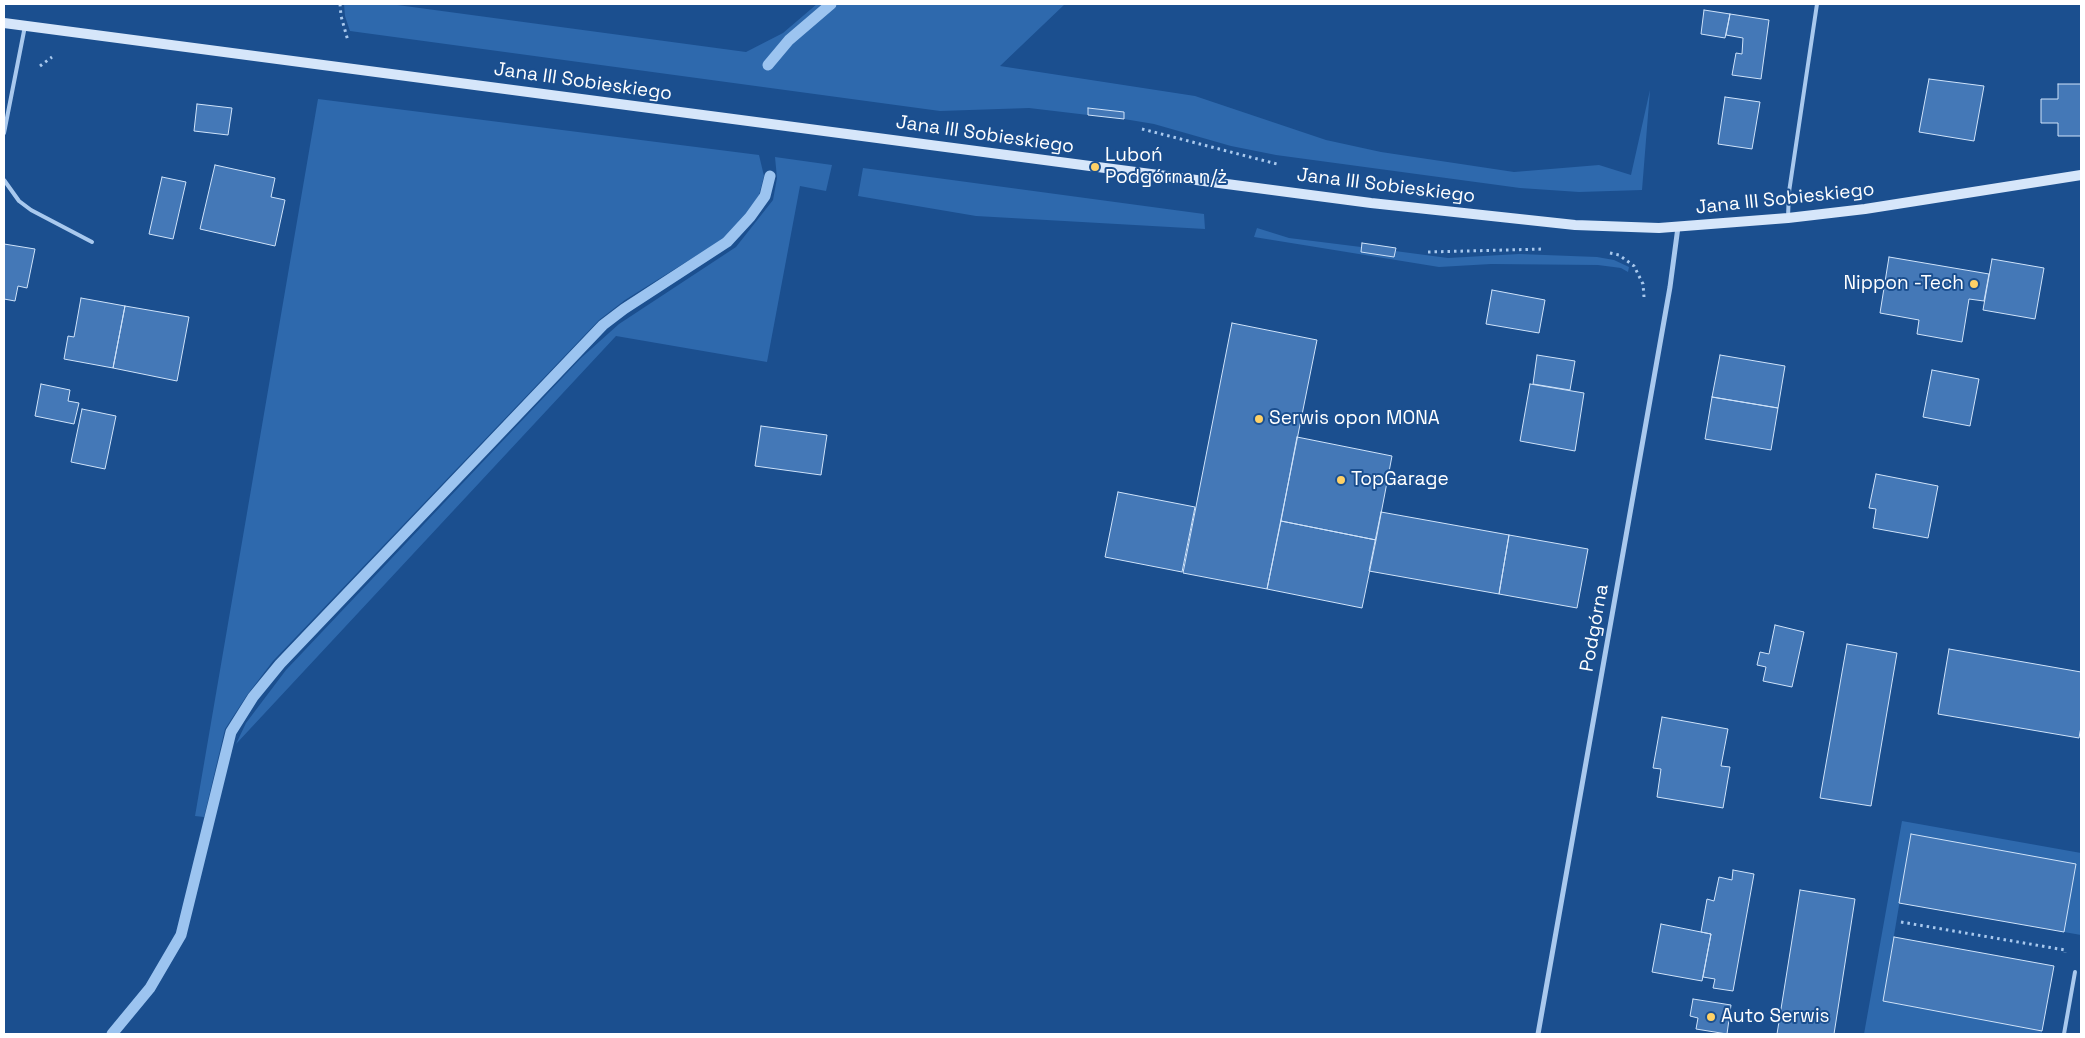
<!DOCTYPE html>
<meta charset="utf-8">
<style>
body{margin:0}
#map{position:relative;width:2085px;height:1038px;overflow:hidden;background:#1b4f8f;font-family:"Space Grotesk",sans-serif}
canvas{display:block}
.frame{position:absolute;inset:0;border:5px solid #fff;pointer-events:none}
</style>
<div id="map">
<canvas width="2085" height="1038"></canvas>
<div class="frame"></div>
</div>
<script>
const c = document.querySelector('canvas').getContext('2d');
c.lineJoin = 'round';
function paint(path, color) { c.fillStyle = color; c.fill(path, 'evenodd'); }
const poly = rows => new Path2D(rows.map(r => 'M' + r).join(''));
function stroke(path, color, width, dash) { c.strokeStyle = color; c.lineWidth = width; c.lineCap = dash ? 'butt' : 'round'; c.setLineDash(dash || []); c.stroke(path); }
function drawText(font, color, halo, rows, align = 'center') {
  c.font = font + ' "Space Grotesk",sans-serif'; c.lineWidth = 4; c.setLineDash([]); c.textBaseline = 'middle'; c.strokeStyle = halo; c.fillStyle = color; for (const [text, x, y, turn = 0] of rows) {
    c.save(); c.translate(x, y); c.rotate((+turn || 0) * Math.PI / 180); c.textAlign = isNaN(turn) ? turn : align; if (halo) c.strokeText(text, 0, 0); c.fillText(text, 0, 0); c.restore();
  }
}
paint(poly([
 [344,4,390,4,746,52,783,33,817,4,1065,4,1000,66,1195,96,1326,140,1381,152,1514,172,1599,165,1631,175,1650,90,1642,190,1579,192,1520,188,1276,155,1231,146,1154,124,1124,119,1124,112,1089,108,1088,115,1029,108,940,111,350,31,345,16],
 [318,99,759,155,764,176,759,195,745,216,723,239,625,300,599,320,273,661,247,695,225,729,204,817,195,816],
 [775,157,832,165,826,191,800,186,767,362,616,336,236,744,246,723,286,670,581,358,619,324,736,247,773,200,777,178],
 [863,168,1204,214,1205,229,976,216,858,196],
 [1257,228,1289,238,1361,247,1361,252,1394,257,1395,251,1448,258,1519,254,1597,257,1614,260,1629,267,1628,272,1621,268,1598,265,1491,264,1439,267,1254,237],
 [1902,821,2081,853,2081,935,2064,932,2076,864,1911,834,1883,1001,2042,1031,2042,1034,1864,1034]
]), '#2e69ad');
stroke(poly([
 [768,65,789,40,831,4],
 [112,1034,150,988,181,935,231,732,253,697,280,664,603,325,624,309,727,242,750,217,765,196,770,176]
]), '#9cc4f0', 11);
const building = poly([
 [1704,10,1730,14,1725,38,1701,34,1704,10],
 [1730,14,1769,20,1761,79,1732,75,1736,53,1742,54,1743,38,1726,35,1730,14],
 [1929,79,1984,86,1974,141,1919,132,1929,79],
 [2058,84,2081,84,2081,136,2058,136,2058,123,2041,123,2041,99,2058,99,2058,84],
 [1725,97,1760,102,1752,149,1718,144,1725,97],
 [197,104,232,108,228,135,194,131,197,104],
 [1088,108,1124,112,1124,119,1088,115,1088,108],
 [215,165,275,178,271,197,285,200,275,246,200,229,215,165],
 [162,177,186,182,173,239,149,234,162,177],
 [1362,243,1396,248,1394,257,1361,252,1362,243],
 [4,244,35,249,27,288,18,286,15,301,4,299,4,244],
 [1889,257,1989,274,1984,301,1969,299,1962,342,1917,334,1919,320,1880,313,1889,257],
 [1992,259,2044,268,2035,319,1983,310,1992,259],
 [1492,290,1545,300,1539,333,1486,324,1492,290],
 [81,298,125,306,113,368,64,359,68,336,74,337,81,298],
 [125,306,189,317,177,381,113,368,125,306],
 [1232,323,1317,340,1267,589,1183,573,1232,323],
 [1537,355,1575,361,1570,390,1533,384,1537,355],
 [1720,355,1785,366,1778,408,1712,397,1720,355],
 [1932,370,1979,379,1970,426,1923,417,1932,370],
 [41,384,70,390,68,401,79,403,74,424,35,416,41,384],
 [1530,384,1584,393,1575,451,1520,441,1530,384],
 [1712,397,1778,408,1771,450,1705,439,1712,397],
 [82,409,116,416,105,469,71,462,82,409],
 [761,426,827,435,821,475,755,466,761,426],
 [1297,437,1392,456,1376,540,1281,521,1297,437],
 [1876,474,1938,486,1928,538,1873,528,1876,509,1869,508,1876,474],
 [1118,492,1195,507,1182,572,1105,557,1118,492],
 [1381,512,1509,535,1499,594,1369,571,1381,512],
 [1281,521,1376,540,1362,608,1267,589,1281,521],
 [1509,535,1588,549,1577,608,1499,594,1509,535],
 [1775,625,1804,632,1792,687,1763,681,1766,667,1757,665,1760,652,1769,654,1775,625],
 [1847,644,1897,653,1871,806,1820,798,1847,644],
 [1949,649,2081,672,2081,727,2079,738,1938,714,1949,649],
 [1662,717,1728,729,1721,766,1730,767,1723,808,1657,797,1661,769,1653,768,1662,717],
 [1911,834,2076,864,2064,932,1899,903,1911,834],
 [1733,870,1754,874,1733,991,1713,988,1715,979,1703,977,1711,934,1701,932,1707,899,1714,901,1719,877,1732,880,1733,870],
 [1800,890,1855,899,1834,1034,1777,1034,1800,890],
 [1661,924,1711,934,1702,981,1652,972,1661,924],
 [1894,937,2054,966,2042,1031,1883,1001,1894,937],
 [1693,999,1731,1005,1727,1034,1696,1029,1698,1018,1690,1016,1693,999]
]);
paint(building, '#4478b7');
stroke(building, '#cfe3fa', 1);
stroke(poly([
 [340,4,341,16,348,41],
 [40,66,52,57],
 [1142,129,1277,164],
 [1428,252,1544,249],
 [1610,253,1619,255,1634,266,1643,284,1644,297],
 [1901,922,2065,950,2065,953]
]), '#a9c9ee', 3, [2.5, 4]);
stroke(poly([
 [4,133,25,26],
 [4,180,19,201,31,210,92,242],
 [1788,217,1789,192,1817,4],
 [2064,1034,2075,972]
]), '#a9c9ee', 4);
stroke(poly([
 [1538,1034,1670,287,1678,227]
]), '#a9c9ee', 5);
stroke(poly([
 [4,23,1371,203,1575,225,1659,228,1788,218,1865,209,2081,175]
]), '#d6e6fa', 10);
for (const [x, y, r, color] of [
 [1095,167,5,"#ffd166"],
 [1974,284,5,"#ffd166"],
 [1259,419,5,"#ffd166"],
 [1341,480,5,"#ffd166"],
 [1711,1017,5,"#ffd166"]
]) { const dot = new Path2D(); dot.arc(x, y, r, 0, 2 * Math.PI); c.fillStyle = color; c.fill(dot); stroke(dot, '#1b4f8f', 2); }
drawText('19px', '#fff', '#1b4f8f', [
 ["Jana III Sobieskiego",583,82,8],
 ["Jana III Sobieskiego",985,135,8],
 ["Jana III Sobieskiego",1386,186,7],
 ["Jana III Sobieskiego",1785,199,-6],
 ["Podgórna",1595,628,-80]
]);
drawText('19px', '#fff', '#1b4f8f', [
 ["Luboń",1105,156],
 ["Podgórna n/ż",1105,178],
 ["Nippon -Tech",1964,284,"right"],
 ["Serwis opon MONA",1269,419],
 ["TopGarage",1351,480],
 ["Auto Serwis",1721,1017]
], 'left');
</script>
